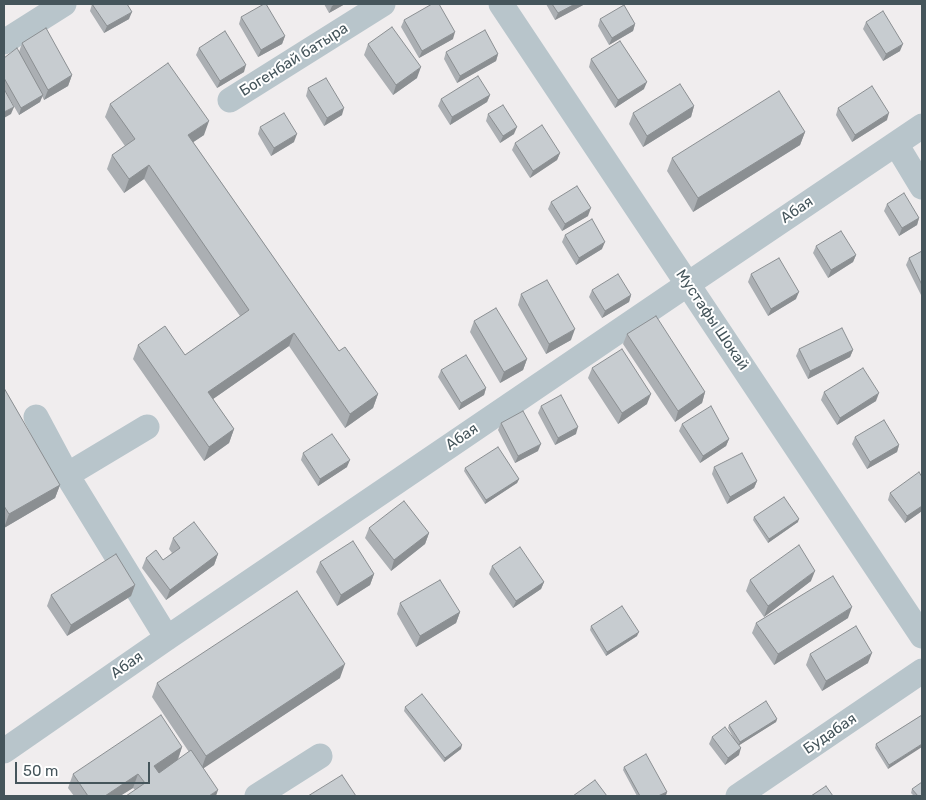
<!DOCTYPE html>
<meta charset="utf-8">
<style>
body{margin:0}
#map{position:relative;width:926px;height:800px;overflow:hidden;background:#f0edee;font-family:Rubik,sans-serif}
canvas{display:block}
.frame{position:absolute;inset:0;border:5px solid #45555b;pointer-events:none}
.scale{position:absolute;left:15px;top:762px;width:135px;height:22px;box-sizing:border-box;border:2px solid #45555b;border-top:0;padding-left:6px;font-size:15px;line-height:18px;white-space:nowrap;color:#45555b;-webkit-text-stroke:4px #fff;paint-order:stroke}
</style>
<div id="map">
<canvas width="926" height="800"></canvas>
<div class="frame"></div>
<div class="scale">50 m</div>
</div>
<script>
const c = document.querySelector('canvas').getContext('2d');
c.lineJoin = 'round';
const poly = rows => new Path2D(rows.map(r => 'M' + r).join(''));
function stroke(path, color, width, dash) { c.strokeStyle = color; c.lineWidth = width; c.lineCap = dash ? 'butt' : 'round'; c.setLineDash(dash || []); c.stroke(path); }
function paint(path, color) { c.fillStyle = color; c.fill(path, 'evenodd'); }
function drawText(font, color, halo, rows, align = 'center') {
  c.font = font + ' Rubik,sans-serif'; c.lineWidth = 4; c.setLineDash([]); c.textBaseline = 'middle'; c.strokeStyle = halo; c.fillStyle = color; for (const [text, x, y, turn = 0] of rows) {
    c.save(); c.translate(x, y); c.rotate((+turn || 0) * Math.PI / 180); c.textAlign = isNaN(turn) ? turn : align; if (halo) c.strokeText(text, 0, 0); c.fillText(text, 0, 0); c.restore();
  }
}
stroke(poly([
 [501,4,922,636],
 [4,42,64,4],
 [230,100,383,4],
 [896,144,922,187],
 [36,417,67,475,167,638],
 [67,475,147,427],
 [4,751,167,638,688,284,922,126],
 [257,796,320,756],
 [738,796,922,671]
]), '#b8c5cb', 25);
paint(poly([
 [92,4,129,19,104,33,90,11],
 [324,4,345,4,329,13],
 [546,4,585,4,555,20],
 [241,17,285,36,282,44,258,57,239,24],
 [600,19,635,24,633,31,609,45,598,26],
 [404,20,453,39,419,58,401,27],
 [866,22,900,51,883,61,863,29],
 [22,43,72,75,68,86,44,100,42,96,40,102,19,115,4,89,4,58,19,52],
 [368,44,417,78,393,95,364,55],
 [199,48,244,72,217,88,196,55],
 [446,52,498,54,496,61,457,83,444,59],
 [591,59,644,89,615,108,589,67],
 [308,88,342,115,324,126,306,96],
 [490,95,487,102,450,125,438,106,441,99],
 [110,104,204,135,193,142,339,351,378,394,373,408,345,428,289,346,213,399,234,429,229,443,204,461,133,359,138,345,185,355,240,316,144,179,124,193,107,169,112,155,125,146,105,117],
 [694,106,691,117,643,147,629,124,633,113],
 [838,108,887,120,852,142,836,115],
 [488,114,514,134,500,143,486,121],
 [260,127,294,142,271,156,258,134],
 [805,132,800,145,693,212,667,171,672,158],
 [515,143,560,153,557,160,530,178,512,150],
 [551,202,588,216,562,231,548,209],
 [887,204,919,218,917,225,899,236,884,211],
 [565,235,602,249,576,265,562,242],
 [816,246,856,255,853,262,828,278,813,253],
 [922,251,922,295,921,295,906,265,909,258],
 [751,274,796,299,768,316,748,282],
 [592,290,631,295,629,302,602,318,589,297],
 [521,294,571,340,546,354,518,305],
 [474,321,527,359,523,370,500,383,470,332],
 [627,334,705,392,702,403,675,422,623,344],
 [799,349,853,350,850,357,808,379,796,356],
 [592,368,647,404,618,424,588,378],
 [441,370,486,388,484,395,459,410,438,377],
 [4,388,60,485,55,498,4,528],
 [824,392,876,401,837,425,821,400],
 [541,406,576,434,555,445,538,413],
 [501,423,538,451,515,463,498,430],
 [682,424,729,439,726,446,700,463,679,431],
 [855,437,899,445,897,452,867,469,852,444],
 [303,453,347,467,318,486,301,460],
 [714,467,757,481,754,488,727,504,712,474],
 [465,468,519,479,517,483,485,504,464,471],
 [922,477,922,511,905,523,888,500,890,493],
 [754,517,798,522,768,543,753,520],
 [369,528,429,533,425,544,391,571,365,538],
 [173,538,218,554,214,565,166,600,142,568,146,558,163,560,172,553,169,549],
 [320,562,374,574,370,585,337,606,316,572],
 [492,566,544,582,541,589,513,608,489,574],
 [750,580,811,581,764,617,746,591],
 [135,585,131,596,67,636,47,606,51,595],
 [400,603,460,612,456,623,416,647,397,614],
 [848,618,774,665,752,633,756,623],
 [591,626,637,636,606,656,590,630],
 [810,654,868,663,822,691,806,665],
 [340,678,203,768,135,790,133,788,120,796,74,796,68,788,73,774,182,747,178,760,189,752,152,697,157,683],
 [405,707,461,749,444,762,404,711],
 [922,715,888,769,875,748,876,744],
 [777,719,776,722,739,745,739,755,725,765,709,744,712,737,733,737,728,728,729,725],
 [624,767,667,792,666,795,664,796,637,796,623,770],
 [912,789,922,796,914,796,911,793]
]), '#abafb3');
paint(poly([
 [335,4,345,4,329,13,332,6],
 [575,4,585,4,555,20,558,13],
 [132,12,129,19,104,33,107,26],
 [635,24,633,31,609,45,612,38],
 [455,32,453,39,419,58,422,51],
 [285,36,282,44,258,57,261,50],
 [903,44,900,51,883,61,886,54],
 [498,54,496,61,457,83,460,76],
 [246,65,244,72,217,88,220,81],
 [421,67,417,78,393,95,396,85],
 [72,75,68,86,44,100,48,90],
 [647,82,644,89,615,108,618,100],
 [43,95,40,102,19,115,21,108],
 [490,95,487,102,450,125,452,117],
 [694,106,691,117,643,147,647,136],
 [14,107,11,114,4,118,4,112],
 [344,108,342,115,324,126,327,118],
 [889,113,887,120,852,142,855,135],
 [209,121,204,135,183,149,188,135],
 [517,127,514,134,500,143,503,136],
 [805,132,800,145,693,212,698,198],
 [297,134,294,142,271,156,274,148],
 [560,153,557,160,530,178,533,171],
 [149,165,144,179,124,193,129,179],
 [591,208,588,216,562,231,565,224],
 [919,218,917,225,899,236,902,228],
 [605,242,602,249,576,265,579,258],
 [856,255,853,262,828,278,831,270],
 [799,292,796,299,768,316,771,309],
 [631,295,629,302,602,318,605,311],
 [575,329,571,340,546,354,549,344],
 [294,333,289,346,203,406,208,392],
 [853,350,850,357,808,379,810,371],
 [527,359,523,370,500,383,504,372],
 [486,388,484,395,459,410,461,403],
 [705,392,702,403,675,422,678,411],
 [879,393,876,401,837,425,840,418],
 [378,394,373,408,345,428,350,414],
 [651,394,647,404,618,424,622,413],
 [578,427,576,434,555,445,558,438],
 [234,429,229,443,204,461,209,447],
 [729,439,726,446,700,463,703,456],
 [541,444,538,451,515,463,518,456],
 [899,445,897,452,867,469,870,462],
 [350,460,347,467,318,486,320,479],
 [519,479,517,483,485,504,486,500],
 [757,481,754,488,727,504,730,497],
 [60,485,55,498,4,528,9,514],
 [922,506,922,511,905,523,907,516],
 [799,519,798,522,768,543,769,539],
 [429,533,425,544,391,571,394,560],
 [218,554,214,565,166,600,170,590],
 [815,571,811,581,764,617,768,606],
 [374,574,370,585,337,606,341,595],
 [544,582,541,589,513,608,516,601],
 [135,585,131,596,67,636,71,625],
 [852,607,848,618,774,665,778,654],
 [460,612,456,623,416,647,420,636],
 [639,632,637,636,606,656,607,652],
 [872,653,868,663,822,691,826,681],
 [345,664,340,678,201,770,206,756],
 [777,719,776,722,738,746,740,742],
 [922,744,922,747,888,769,889,765],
 [462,745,461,749,444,762,445,758],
 [182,747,177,761,149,780,154,766],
 [741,748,739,755,725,765,728,758],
 [138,774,133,788,120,796,105,796],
 [218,790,216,796,209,796],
 [667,792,666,795,664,796,658,796]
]), '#8b8f92');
const building = poly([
 [92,4,127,4,132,12,107,26,92,4],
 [264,4,266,4,285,36,261,50,241,17,264,4],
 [432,4,439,4,455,32,422,51,404,20,432,4],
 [552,4,575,4,558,13,552,4],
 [624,5,635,24,612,38,600,19,624,5],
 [883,11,903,44,886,54,866,22,883,11],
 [392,27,421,67,396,85,368,44,392,27],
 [46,28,72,75,48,90,22,43,46,28],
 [485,30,498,54,460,76,446,52,485,30],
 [225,31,246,65,220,81,199,48,225,31],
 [620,41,647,82,618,100,591,59,620,41],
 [17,48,43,95,21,108,4,78,4,58,17,48],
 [168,63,209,121,188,135,339,351,345,347,378,394,350,414,294,333,208,392,234,429,209,447,138,345,165,326,185,355,249,310,149,165,129,179,112,155,135,139,110,104,168,63],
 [478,76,490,95,452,117,441,99,478,76],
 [326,78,344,108,327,118,308,88,326,78],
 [680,84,694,106,647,136,633,113,680,84],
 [872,86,889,113,855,135,838,108,872,86],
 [4,89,14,107,4,112,4,89],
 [779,91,805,132,698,198,672,158,779,91],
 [503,105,517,127,503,136,488,114,503,105],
 [284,113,297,134,274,148,260,127,284,113],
 [542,125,560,153,533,171,515,143,542,125],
 [577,186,591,208,565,224,551,202,577,186],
 [904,193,919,218,902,228,887,204,904,193],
 [592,219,605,242,579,258,565,235,592,219],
 [841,231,856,255,831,270,816,246,841,231],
 [922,251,922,285,909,258,922,251],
 [779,258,799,292,771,309,751,274,779,258],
 [618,274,631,295,605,311,592,290,618,274],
 [547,280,575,329,549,344,521,294,547,280],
 [496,308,527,359,504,372,474,321,496,308],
 [656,316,705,392,678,411,627,334,656,316],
 [842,328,853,350,810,371,799,349,842,328],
 [622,349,651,394,622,413,592,368,622,349],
 [466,355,486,388,461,403,441,370,466,355],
 [863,368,879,393,840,418,824,392,863,368],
 [4,388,60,485,9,514,4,506,4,388],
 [561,395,578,427,558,438,541,406,561,395],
 [711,406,729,439,703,456,682,424,711,406],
 [523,411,541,444,518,456,501,423,523,411],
 [884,420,899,445,870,462,855,437,884,420],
 [332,434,350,460,320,479,303,453,332,434],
 [498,447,519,479,486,500,465,468,498,447],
 [742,453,757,481,730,497,714,467,742,453],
 [919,472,922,477,922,506,907,516,890,493,919,472],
 [784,497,799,519,769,539,754,517,784,497],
 [404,501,429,533,394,560,369,528,404,501],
 [194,522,218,554,170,590,146,558,156,550,163,560,180,548,173,538,194,522],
 [353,541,374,574,341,595,320,562,353,541],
 [799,545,815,571,768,606,750,580,799,545],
 [520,547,544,582,516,601,492,566,520,547],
 [116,554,135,585,71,625,51,595,116,554],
 [833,576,852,607,778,654,756,623,833,576],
 [440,580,460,612,420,636,400,603,440,580],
 [297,591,345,664,206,756,157,683,297,591],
 [622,606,639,632,607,652,591,626,622,606],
 [856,626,872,653,826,681,810,654,856,626],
 [422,694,462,745,445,758,405,707,422,694],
 [766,701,777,719,740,742,729,725,766,701],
 [161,715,182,747,154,766,159,773,191,750,218,790,209,796,126,796,145,783,138,774,105,796,88,796,73,774,161,715],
 [922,715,922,744,889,765,876,744,922,715],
 [725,727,741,748,728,758,712,737,725,727],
 [646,754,667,792,658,796,640,796,624,767,646,754],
 [342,775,356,796,308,796,342,775],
 [595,780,607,796,573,796,595,780],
 [922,782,922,796,918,796,912,789,922,782],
 [826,786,833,796,811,796,826,786]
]);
paint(building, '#c7ccd0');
stroke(building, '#8b8f92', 1);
drawText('15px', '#45555b', '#fff', [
 ["Богенбай батыра",294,60,-32],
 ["Абая",797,210,-34],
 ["Мустафы Шокай",712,320,56],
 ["Абая",462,437,-34],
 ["Абая",127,665,-35],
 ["Будабая",830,734,-34]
]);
</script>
